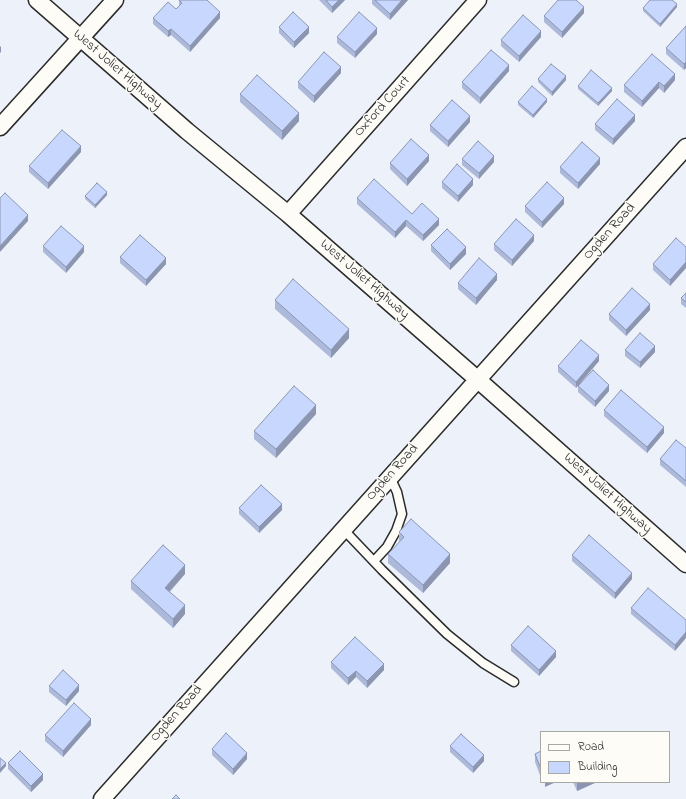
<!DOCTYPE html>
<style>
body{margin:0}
#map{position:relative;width:686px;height:799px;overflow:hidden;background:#edf1f9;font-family:"Indie Flower",sans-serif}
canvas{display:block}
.legend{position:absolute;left:540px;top:731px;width:130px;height:52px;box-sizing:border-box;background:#fdfcf7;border:1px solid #a9a8a5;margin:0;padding:5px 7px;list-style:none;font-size:12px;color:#2b2b2b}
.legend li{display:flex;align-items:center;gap:8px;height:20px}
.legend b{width:20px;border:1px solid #a9a8a5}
</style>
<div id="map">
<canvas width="686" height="799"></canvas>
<ul class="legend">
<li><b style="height:5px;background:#fdfcf7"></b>Road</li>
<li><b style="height:11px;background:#c8d7fd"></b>Building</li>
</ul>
</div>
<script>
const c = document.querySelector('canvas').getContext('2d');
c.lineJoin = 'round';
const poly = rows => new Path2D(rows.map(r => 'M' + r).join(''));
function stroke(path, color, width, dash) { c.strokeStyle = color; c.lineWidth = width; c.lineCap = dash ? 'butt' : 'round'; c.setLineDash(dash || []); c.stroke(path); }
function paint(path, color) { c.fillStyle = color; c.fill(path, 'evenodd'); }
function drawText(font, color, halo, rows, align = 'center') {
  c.font = font + ' "Indie Flower",sans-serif'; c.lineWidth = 3; c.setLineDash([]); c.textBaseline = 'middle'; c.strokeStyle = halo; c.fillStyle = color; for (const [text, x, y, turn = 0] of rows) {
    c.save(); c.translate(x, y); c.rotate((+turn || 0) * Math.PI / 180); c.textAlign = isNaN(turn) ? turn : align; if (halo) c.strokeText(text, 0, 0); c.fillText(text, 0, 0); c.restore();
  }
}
const service = poly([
 [343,529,382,570,447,634,483,663,514,682],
 [374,561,387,547,396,531,402,514,397,492,390,477]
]);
const minor = poly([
 [37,0,187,131,288,214,477,379,686,564],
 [0,127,115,0],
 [288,214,478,0],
 [102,799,686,147]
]);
stroke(service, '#2b2b2b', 11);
stroke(minor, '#2b2b2b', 19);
stroke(service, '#fdfcf7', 8);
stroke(minor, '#fdfcf7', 16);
paint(poly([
 [179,0,220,18,190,52,171,35,168,37,153,24,153,18,176,9,179,7],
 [319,0,345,0,332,13],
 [372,0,408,0,390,20,372,4],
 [677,7,660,27,643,11,643,8],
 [584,13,562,38,544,22,544,16],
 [686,26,686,68,684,70,666,54,666,48],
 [279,27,309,33,294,48,279,33],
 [377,34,355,58,337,43,337,37],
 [541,37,519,62,501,46,501,40],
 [509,71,480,104,462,88,462,82],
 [341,73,314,103,298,88,298,82],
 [538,79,566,80,552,96,538,82],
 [675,80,664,93,659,88,642,107,624,92,624,85],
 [578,86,612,91,598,106,578,89],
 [240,94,299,121,282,140,240,102],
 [518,102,547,102,533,118,518,105],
 [635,121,613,145,595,130,595,124],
 [470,122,448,147,430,131,430,125],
 [81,152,48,189,29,172,29,166],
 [462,159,494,162,479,179,462,165],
 [429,161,407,186,390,169,390,163],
 [600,164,578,189,560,173,560,167],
 [442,182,473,185,458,202,442,188],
 [107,195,95,208,85,199,85,196],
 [357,198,412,214,439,225,423,241,406,226,395,238,357,204],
 [564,204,542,228,525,212,525,206],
 [534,241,512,266,494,250,494,244],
 [431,245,466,254,450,270,431,251],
 [43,246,84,252,66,273,43,252],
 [686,247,686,268,670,286,653,270,653,264],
 [120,257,166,264,146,286,120,263],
 [497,280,476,305,458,289,458,283],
 [686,293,686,308,681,304,681,298],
 [275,300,349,338,331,358,275,309],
 [650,310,626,336,609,320,609,314],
 [625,350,655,352,640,368,625,356],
 [599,361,576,388,558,372,558,366],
 [578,386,609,391,595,407,578,392],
 [604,410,664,433,647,453,604,416],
 [316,414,276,458,254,439,254,431],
 [686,448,686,487,660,465,660,459],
 [239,508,282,510,259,533,239,514],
 [399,532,450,563,423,593,388,563,388,554,400,542,399,541],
 [572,555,632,579,615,599,572,561],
 [185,574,170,592,185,614,173,628,131,589,131,581],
 [631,608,686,620,675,651,631,614],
 [511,645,556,657,539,676,511,651],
 [331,662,384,670,367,688,356,677,348,685,331,668],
 [49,686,79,691,66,706,49,692],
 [91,725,63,757,45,741,45,735],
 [450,746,484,761,473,773,450,752],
 [212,749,247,759,233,775,212,755],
 [541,751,541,778,535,762,535,754],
 [8,763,43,780,31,792,8,769],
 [573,782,597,782,577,791]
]), '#acb9da');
paint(poly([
 [339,0,345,0,332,13,332,7],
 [402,0,408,0,390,20,390,14],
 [677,4,677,7,660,27,660,24],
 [584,7,584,13,562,38,562,32],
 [220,12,220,18,190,52,190,46],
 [309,27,309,33,294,48,294,42],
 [377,28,377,34,355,58,355,52],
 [171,29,171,35,168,37,168,31],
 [541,31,541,37,519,62,519,56],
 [1,46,1,52,0,53,0,47],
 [686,62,686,68,684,70,684,64],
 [509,65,509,71,480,104,480,98],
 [341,67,341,73,314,103,314,96],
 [675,74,675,80,664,93,664,86],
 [566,76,566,80,552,96,552,92],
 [659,82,659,88,642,107,642,101],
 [612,88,612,91,598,106,598,103],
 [547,99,547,102,533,118,533,115],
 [299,113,299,121,282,140,282,131],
 [635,115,635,121,613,145,613,139],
 [470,116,470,122,448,147,448,141],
 [81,146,81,152,48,189,48,183],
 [429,155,429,161,407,186,407,179],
 [494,156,494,162,479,179,479,173],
 [600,158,600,164,578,189,578,183],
 [473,179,473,185,458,202,458,196],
 [107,192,107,195,95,208,95,205],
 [564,198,564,204,542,228,542,222],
 [28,215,28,221,0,252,0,246],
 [439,219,439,225,423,241,423,235],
 [406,220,406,226,395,238,395,232],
 [534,235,534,241,512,266,512,260],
 [84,246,84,252,66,273,66,267],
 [466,247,466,254,450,270,450,264],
 [166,258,166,264,146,286,146,280],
 [686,262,686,268,670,286,670,280],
 [497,274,497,280,476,305,476,298],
 [650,304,650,310,626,336,626,330],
 [349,329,349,338,331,358,331,350],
 [655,346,655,352,640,368,640,362],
 [599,355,599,361,576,388,576,382],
 [609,385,609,391,595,407,595,401],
 [316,405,316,414,276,458,276,449],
 [664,427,664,433,647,453,647,447],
 [282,504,282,510,259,533,259,527],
 [450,554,450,563,423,593,423,585],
 [185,565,185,574,165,596,165,588],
 [632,573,632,579,615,599,615,593],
 [185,605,185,614,173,628,173,619],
 [686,632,686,638,675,651,675,645],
 [556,651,556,657,539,676,539,670],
 [384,664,384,670,367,688,367,681],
 [356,671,356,677,348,685,348,678],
 [79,685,79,691,66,706,66,700],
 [91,719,91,725,63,757,63,751],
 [247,753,247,759,233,775,233,769],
 [484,755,484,761,473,773,473,767],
 [6,763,6,766,0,773,0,769],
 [43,774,43,780,31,792,31,786],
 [545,782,556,782,545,787],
 [577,782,597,782,577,791]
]), '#8c96b1');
const building = poly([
 [179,0,207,0,220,12,190,46,171,29,168,31,153,18,168,2,176,9,182,3,179,0],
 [326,0,339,0,332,7,326,0],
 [375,0,402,0,390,14,375,0],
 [558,0,576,0,584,7,562,32,544,16,558,0],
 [650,0,672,0,677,4,660,24,643,8,650,0],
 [293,12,309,27,294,42,279,27,293,12],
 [359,12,377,28,355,52,337,37,359,12],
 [523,15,541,31,519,56,501,40,523,15],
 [686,26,686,62,684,64,666,48,686,26],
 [491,50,509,65,480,98,462,82,491,50],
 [324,52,341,67,314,96,298,82,324,52],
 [652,54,675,74,664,86,659,82,642,101,624,85,652,54],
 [551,64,566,76,552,92,538,79,551,64],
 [591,70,612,88,598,103,578,86,591,70],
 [257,75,299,113,282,131,240,94,257,75],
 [532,86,547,99,533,115,518,102,532,86],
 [617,99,635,115,613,139,595,124,617,99],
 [452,100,470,116,448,141,430,125,452,100],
 [62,130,81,146,48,183,29,166,62,130],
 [411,139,429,155,407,179,390,163,411,139],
 [478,141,494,156,479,173,462,159,478,141],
 [582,142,600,158,578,183,560,167,582,142],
 [457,164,473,179,458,196,442,182,457,164],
 [374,179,412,214,422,203,439,219,423,235,406,220,395,232,357,198,374,179],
 [547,182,564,198,542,222,525,206,547,182],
 [97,183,107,192,95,205,85,196,97,183],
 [5,193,28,215,0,246,0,198,5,193],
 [516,219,534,235,512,260,494,244,516,219],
 [61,226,84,246,66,267,43,246,61,226],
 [447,229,466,247,450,264,431,245,447,229],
 [140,235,166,258,146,280,120,257,140,235],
 [676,238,686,247,686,262,670,280,653,264,676,238],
 [479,258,497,274,476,298,458,283,479,258],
 [293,279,349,329,331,350,275,300,293,279],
 [632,288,650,304,626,330,609,314,632,288],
 [686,293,686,302,681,298,686,293],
 [640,333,655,346,640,362,625,350,640,333],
 [581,340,599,355,576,382,558,366,581,340],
 [593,370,609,385,595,401,578,386,593,370],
 [294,386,316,405,276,449,254,431,294,386],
 [621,390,664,427,647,447,604,410,621,390],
 [676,440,686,448,686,481,660,459,676,440],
 [261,485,282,504,259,527,239,508,261,485],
 [411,519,450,554,423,585,388,554,404,537,399,532,411,519],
 [589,535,632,573,615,593,572,555,589,535],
 [163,545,185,565,165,588,185,605,173,619,131,581,163,545],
 [648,588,686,620,686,632,675,645,631,608,648,588],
 [528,626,556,651,539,670,511,645,528,626],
 [355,637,384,664,367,681,356,671,348,678,331,662,355,637],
 [63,670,79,685,66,700,49,686,63,670],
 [74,703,91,719,63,751,45,735,74,703],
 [226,733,247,753,233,769,212,749,226,733],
 [461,734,484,755,473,767,450,746,461,734],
 [20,751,43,774,31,786,8,763,20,751],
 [541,751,541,769,535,754,541,751],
 [0,758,6,763,0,769,0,758],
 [176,795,180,799,172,799,176,795]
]);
paint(building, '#c8d7fd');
stroke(building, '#8c96b1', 1);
drawText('14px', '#2b2b2b', '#fdfcf7', [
 ["West Joliet Highway",117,70,41],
 ["Oxford Court",383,107,-48],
 ["Ogden Road",610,232,-48],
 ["West Joliet Highway",364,280,41],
 ["Ogden Road",393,473,-48],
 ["West Joliet Highway",607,494,42],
 ["Ogden Road",177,714,-48]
]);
</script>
